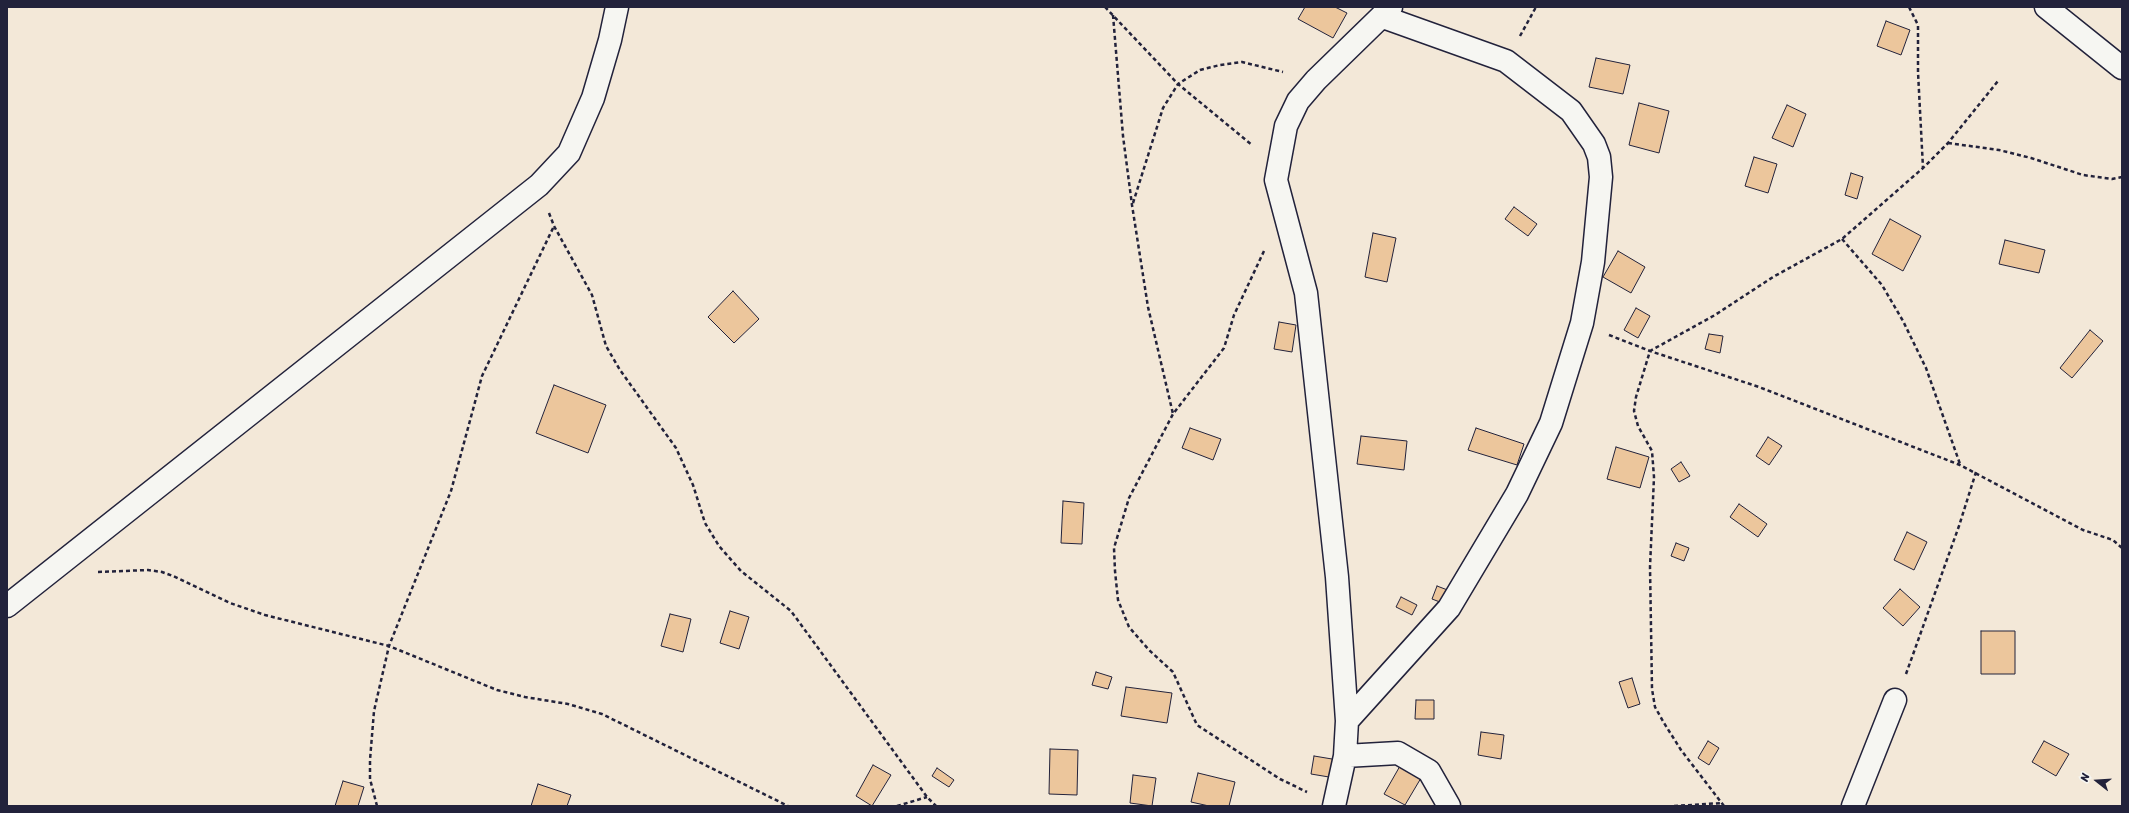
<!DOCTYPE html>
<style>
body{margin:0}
#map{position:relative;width:2129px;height:813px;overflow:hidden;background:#f3e8d8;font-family:Sriracha,sans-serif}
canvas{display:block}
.frame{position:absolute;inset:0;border:8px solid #22223b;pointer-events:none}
.north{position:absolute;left:2077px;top:761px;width:40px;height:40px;-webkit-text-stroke:3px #f6f6f2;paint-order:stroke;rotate:287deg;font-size:11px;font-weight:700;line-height:16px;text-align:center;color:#22223b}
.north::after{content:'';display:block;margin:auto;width:14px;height:18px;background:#22223b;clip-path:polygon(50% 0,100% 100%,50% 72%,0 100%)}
</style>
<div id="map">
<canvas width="2129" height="813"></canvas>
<div class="frame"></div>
<div class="north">N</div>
</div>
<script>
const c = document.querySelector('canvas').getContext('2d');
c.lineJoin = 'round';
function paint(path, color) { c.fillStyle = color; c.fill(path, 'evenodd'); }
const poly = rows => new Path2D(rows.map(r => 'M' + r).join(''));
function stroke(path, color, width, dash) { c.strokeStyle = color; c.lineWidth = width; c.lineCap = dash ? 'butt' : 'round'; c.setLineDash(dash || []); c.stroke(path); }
const building = poly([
 [1305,7,1335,7,1347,13,1333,38,1298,19,1305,7],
 [1886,21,1910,30,1901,55,1877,46,1886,21],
 [1596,58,1630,65,1623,94,1589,87,1596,58],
 [1639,103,1669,111,1659,153,1629,145,1639,103],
 [1787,105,1806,114,1793,147,1772,138,1787,105],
 [1754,157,1777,164,1768,193,1745,186,1754,157],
 [1851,173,1863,177,1857,199,1845,195,1851,173],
 [1514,207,1537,224,1528,236,1505,219,1514,207],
 [1890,219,1921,236,1903,271,1872,254,1890,219],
 [1373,233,1396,238,1387,282,1365,277,1373,233],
 [2005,240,2045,250,2039,273,1999,264,2005,240],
 [1618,251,1645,267,1631,293,1603,277,1618,251],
 [733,291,759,319,734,343,708,317,733,291],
 [1636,308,1650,316,1638,338,1624,330,1636,308],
 [1279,322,1296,325,1292,352,1274,349,1279,322],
 [2090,330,2103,341,2072,378,2060,368,2090,330],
 [1709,334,1723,336,1720,353,1705,349,1709,334],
 [554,385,606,405,588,453,536,433,554,385],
 [1190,428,1221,439,1213,460,1182,448,1190,428],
 [1476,428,1524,444,1517,465,1468,450,1476,428],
 [1361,436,1407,441,1404,470,1357,464,1361,436],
 [1768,437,1782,446,1769,465,1756,456,1768,437],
 [1616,447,1649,457,1640,488,1607,479,1616,447],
 [1681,462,1690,476,1679,482,1671,469,1681,462],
 [1063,501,1084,503,1082,544,1061,543,1063,501],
 [1739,504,1767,524,1758,537,1730,517,1739,504],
 [1907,532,1927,542,1914,570,1894,560,1907,532],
 [1676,543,1689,548,1684,561,1671,556,1676,543],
 [1437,586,1466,597,1461,610,1432,599,1437,586],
 [1900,589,1920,607,1903,626,1883,608,1900,589],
 [1401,597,1417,605,1412,615,1396,607,1401,597],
 [730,611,749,617,739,649,720,643,730,611],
 [670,614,691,619,683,652,661,646,670,614],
 [1981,631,2015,631,2015,674,1981,674,1981,631],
 [1096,672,1112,677,1108,689,1092,685,1096,672],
 [1632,678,1640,704,1628,708,1619,682,1632,678],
 [1126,687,1172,693,1167,723,1121,716,1126,687],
 [1416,700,1434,700,1434,719,1415,719,1416,700],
 [1481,732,1504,735,1501,759,1478,755,1481,732],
 [1708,741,1719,748,1709,765,1698,758,1708,741],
 [2044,741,2069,754,2056,776,2032,762,2044,741],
 [1050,749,1078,750,1077,795,1049,794,1050,749],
 [1314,756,1338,760,1335,778,1311,774,1314,756],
 [873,765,891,775,872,806,856,796,873,765],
 [1400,766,1421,778,1405,805,1384,794,1400,766],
 [937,768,954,780,949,787,932,776,937,768],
 [1198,773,1235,782,1229,806,1209,806,1191,802,1198,773],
 [1133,775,1156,778,1152,806,1130,803,1133,775],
 [343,781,364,787,358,806,335,806,343,781],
 [538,784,571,795,567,806,531,806,538,784]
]);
paint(building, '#ecc69c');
stroke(building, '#22223b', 1);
const minor = poly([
 [2046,7,2122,68],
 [7,606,539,185,569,153,593,98,610,40,617,7],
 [1347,721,1449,608,1517,494,1551,423,1582,323,1593,262,1601,177,1599,157,1594,144,1571,111,1506,61,1383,17],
 [1345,756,1398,753,1429,771,1449,806],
 [1334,806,1345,756,1347,721,1337,577,1306,293,1276,180,1286,126,1298,101,1316,80,1391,7],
 [1853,806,1895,700]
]);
stroke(minor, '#22223b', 25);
stroke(poly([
 [1105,7,1178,84,1252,145],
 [1909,7,1918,25,1918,72,1923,168],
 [1113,15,1123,136,1132,205,1148,307,1173,414],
 [1520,36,1536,7],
 [1948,143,1999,150,2031,158,2083,175,2112,179,2122,177],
 [1133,203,1163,108,1178,84,1200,70,1220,65,1242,62,1283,72],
 [549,213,554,226,592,295,606,346,620,370,676,448,693,485,705,523,719,546,741,571,791,611,927,797,936,806],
 [1842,239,1882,285,1903,321,1926,368,1960,464],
 [1264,251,1234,315,1224,348,1173,414,1129,498,1114,548,1115,571,1118,600,1129,627,1149,650,1173,672,1197,725,1280,779,1307,792],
 [1609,335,1650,351,1759,387,1960,465,2083,530,2113,540,2122,548],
 [98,572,148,570,162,572,173,576,230,603,265,615,389,646,497,690,525,697,568,704,602,714,788,806],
 [1906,674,1959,526,1976,472],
 [377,806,370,779,370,760,374,711,389,646,451,491,482,376,554,226],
 [897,806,927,797],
 [1674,806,1722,803],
 [1724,806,1681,750,1664,723,1655,707,1652,689,1650,567,1654,477,1652,451,1638,426,1634,411,1636,397,1650,351,1715,315,1773,277,1842,239,1923,168,1948,143,1998,81]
]), '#22223b', 2.5, [4, 3]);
stroke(minor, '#f6f6f2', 22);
</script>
